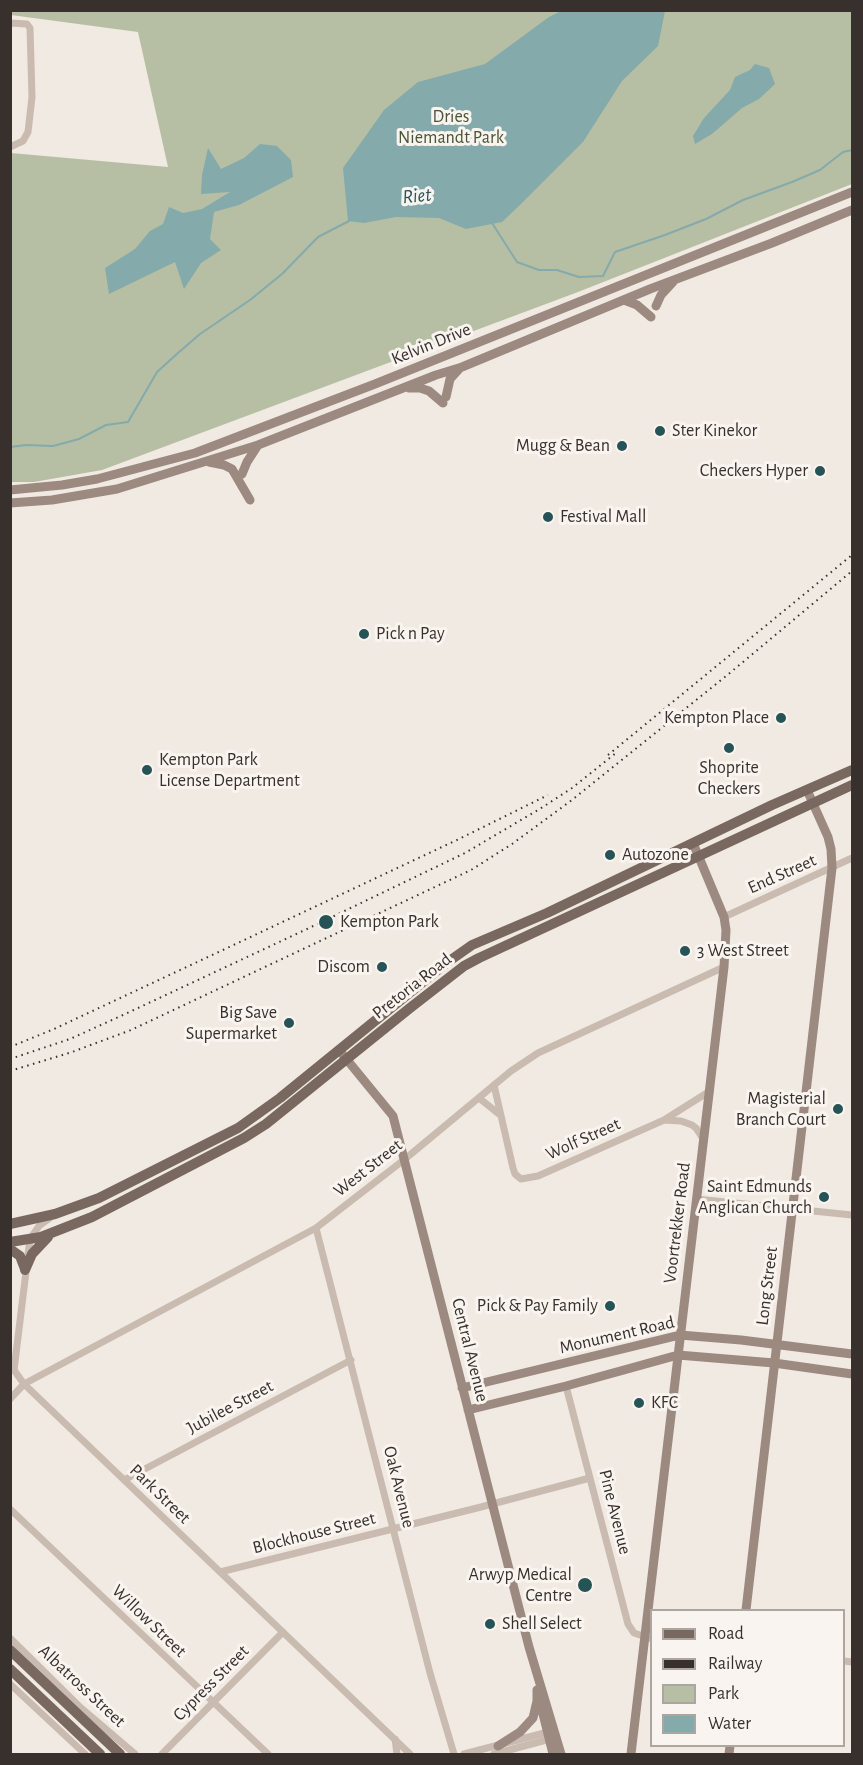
<!DOCTYPE html>
<style>
body{margin:0}
#map{position:relative;width:863px;height:1765px;overflow:hidden;background:#f1eae2;font-family:"Alegreya Sans",sans-serif}
canvas{display:block}
.frame{position:absolute;inset:0;border:12px solid #38302c;pointer-events:none}
.legend{position:absolute;left:650px;top:1609px;width:195px;height:138px;box-sizing:border-box;background:#f9f4ef;border:2px solid #aca6a1;margin:0;padding:8px 10px;list-style:none;font-size:18px;color:#38302c}
.legend li{display:flex;align-items:center;gap:12px;height:30px}
.legend b{width:30px;border:2px solid #aca6a1}
</style>
<div id="map">
<canvas width="863" height="1765"></canvas>
<div class="frame"></div>
<ul class="legend">
<li><b style="height:8px;background:#78685f"></b>Road</li>
<li><b style="height:8px;background:#38302c"></b>Railway</li>
<li><b style="height:16px;background:#b6bfa4"></b>Park</li>
<li><b style="height:16px;background:#84aaab"></b>Water</li>
</ul>
</div>
<script>
const c = document.querySelector('canvas').getContext('2d');
c.lineJoin = 'round';
function paint(path, color) { c.fillStyle = color; c.fill(path, 'evenodd'); }
const poly = rows => new Path2D(rows.map(r => 'M' + r).join(''));
function stroke(path, color, width, dash) { c.strokeStyle = color; c.lineWidth = width; c.lineCap = dash ? 'butt' : 'round'; c.setLineDash(dash || []); c.stroke(path); }
function drawText(font, color, halo, rows, align = 'center') {
  c.font = font + ' "Alegreya Sans",sans-serif'; c.lineWidth = 6; c.setLineDash([]); c.textBaseline = 'middle'; c.strokeStyle = halo; c.fillStyle = color; for (const [text, x, y, turn = 0] of rows) {
    c.save(); c.translate(x, y); c.rotate((+turn || 0) * Math.PI / 180); c.textAlign = isNaN(turn) ? turn : align; if (halo) c.strokeText(text, 0, 0); c.fillText(text, 0, 0); c.restore();
  }
}
paint(poly([
 [11,10,852,11,852,184,578,292,102,470,34,482,11,482,11,153,168,167,138,32,11,15]
]), '#b6bfa4');
paint(poly([
 [561,11,665,11,658,46,622,81,583,142,523,202,502,222,466,229,439,218,396,217,364,223,348,221,343,168,384,110,418,82,485,64,549,17],
 [755,64,769,68,775,84,759,99,742,108,712,134,695,144,693,136,704,118,730,90,735,77,750,70],
 [260,144,277,146,291,160,293,177,239,205,214,212,210,239,221,250,201,263,184,289,175,262,109,294,105,268,135,249,150,231,163,224,169,207,183,213,202,209,230,192,201,194,202,175,208,148,221,169,244,158]
]), '#84aaab');
stroke(poly([
 [492,223,517,262,539,270,557,270,579,277,603,276,615,252,665,235,706,219,743,200,792,182,820,170,843,152,852,150],
 [10,447,26,445,53,446,79,439,106,425,128,422,157,372,178,353,200,334,250,300,282,274,318,237,349,221]
]), '#84aaab', 2);
stroke(poly([
 [10,23,27,24,30,28,32,97,28,132,23,141,10,147],
 [724,917,852,858],
 [494,1085,513,1168,515,1174,521,1179,538,1176,664,1120,710,1091],
 [479,1098,499,1114],
 [664,1120,681,1121,692,1125,696,1128,704,1140],
 [696,1199,852,1215],
 [50,1218,39,1226,30,1239,14,1370,24,1384,410,1754],
 [316,1228,430,1673,454,1754],
 [566,1386,628,1624,634,1633,652,1639],
 [10,1399,24,1384,316,1228,405,1159,511,1071,538,1053,724,967],
 [124,1480,351,1360],
 [10,1509,268,1754],
 [220,1572,481,1507,590,1478],
 [10,1638,81,1708,135,1754],
 [844,1661,852,1662],
 [10,1684,85,1754],
 [395,1739,397,1754],
 [162,1754,283,1632],
 [464,1754,552,1731],
 [494,1754,554,1738]
]), '#c9bbaf', 7);
stroke(poly([
 [624,300,637,305,651,317],
 [656,306,661,295,673,282],
 [409,388,420,388,429,391,443,403],
 [446,397,450,379,460,368],
 [209,462,224,465,232,469,250,500],
 [242,474,247,462,258,445],
 [10,490,62,485,97,479,195,453,375,384,852,192],
 [10,503,52,500,117,489,258,445,436,375,462,367,650,289,772,243,852,210],
 [339,1050,393,1116,529,1647,561,1754],
 [462,1388,680,1335,741,1340,852,1354],
 [468,1410,566,1386,678,1355,774,1363,852,1374],
 [746,1610,832,868,831,849,828,837,807,790],
 [540,1702,553,1754],
 [498,1746,520,1732,533,1718,537,1701,537,1690],
 [631,1754,724,967,726,930,724,917,693,843],
 [729,1754,730,1746]
]), '#9c8a81', 9);
stroke(poly([
 [10,1224,55,1214,99,1198,238,1128,280,1098,445,964,472,945,547,913,772,805,852,770],
 [10,1242,41,1237,92,1217,244,1138,266,1124,410,1008,464,966,479,958,852,785],
 [10,1249,20,1256,25,1269],
 [25,1270,32,1254,48,1237],
 [10,1650,120,1754],
 [10,1669,100,1754]
]), '#78685f', 10);
stroke(poly([
 [608,755,852,555],
 [10,1047,54,1029,225,949,459,839,548,795],
 [10,1059,70,1039,123,1015,307,929,465,853,543,807,572,788,616,753],
 [10,1071,72,1052,131,1030,471,870,512,844,572,800,731,672,852,571]
]), '#38302c', 2, [1.5, 4.5]);
for (const [x, y, r, color] of [
 [660,431,6,"#265356"],
 [622,446,6,"#265356"],
 [820,471,6,"#265356"],
 [548,517,6,"#265356"],
 [364,634,6,"#265356"],
 [781,718,6,"#265356"],
 [729,748,6,"#265356"],
 [147,770,6,"#265356"],
 [610,855,6,"#265356"],
 [326,922,8,"#265356"],
 [685,951,6,"#265356"],
 [382,967,6,"#265356"],
 [289,1023,6,"#265356"],
 [838,1109,6,"#265356"],
 [824,1197,6,"#265356"],
 [610,1306,6,"#265356"],
 [639,1403,6,"#265356"],
 [585,1585,8,"#265356"],
 [490,1624,6,"#265356"]
]) { const dot = new Path2D(); dot.arc(x, y, r, 0, 2 * Math.PI); c.fillStyle = color; c.fill(dot); stroke(dot, '#f9f4ef', 2); }
drawText('18px', '#485433', '#f9f4ef', [
 ["Dries",451,117],
 ["Niemandt Park",451,138]
]);
drawText('18px', '#38302c', '#f9f4ef', [
 ["Kelvin Drive",431,344,-22],
 ["End Street",782,874,-24],
 ["Pretoria Road",412,986,-38],
 ["Wolf Street",583,1139,-24],
 ["West Street",368,1168,-38],
 ["Voortrekker Road",677,1223,-83],
 ["Long Street",767,1286,-83],
 ["Monument Road",617,1335,-13],
 ["Central Avenue",470,1350,76],
 ["Jubilee Street",230,1407,-28],
 ["Oak Avenue",399,1487,76],
 ["Park Street",160,1494,44],
 ["Pine Avenue",615,1512,76],
 ["Blockhouse Street",314,1533,-14],
 ["Willow Street",149,1621,44],
 ["Cypress Street",211,1683,-45],
 ["Albatross Street",82,1686,43]
]);
drawText('18px', '#38302c', '#f9f4ef', [
 ["Ster Kinekor",672,431],
 ["Mugg & Bean",610,446,"right"],
 ["Checkers Hyper",808,471,"right"],
 ["Festival Mall",560,517],
 ["Pick n Pay",376,634],
 ["Kempton Place",769,718,"right"],
 ["Kempton Park",159,760],
 ["License Department",159,781],
 ["Shoprite",729,768,"center"],
 ["Checkers",729,789,"center"],
 ["Autozone",622,855],
 ["Kempton Park",340,922],
 ["3 West Street",697,951],
 ["Discom",370,967,"right"],
 ["Big Save",277,1013,"right"],
 ["Supermarket",277,1034,"right"],
 ["Magisterial",826,1099,"right"],
 ["Branch Court",826,1120,"right"],
 ["Saint Edmunds",812,1187,"right"],
 ["Anglican Church",812,1208,"right"],
 ["Pick & Pay Family",598,1306,"right"],
 ["KFC",651,1403],
 ["Arwyp Medical",572,1575,"right"],
 ["Centre",572,1596,"right"],
 ["Shell Select",502,1624]
], 'left');
drawText('italic 20px', '#265356', '#f9f4ef', [
 ["Riet",417,196,-5]
]);
</script>
